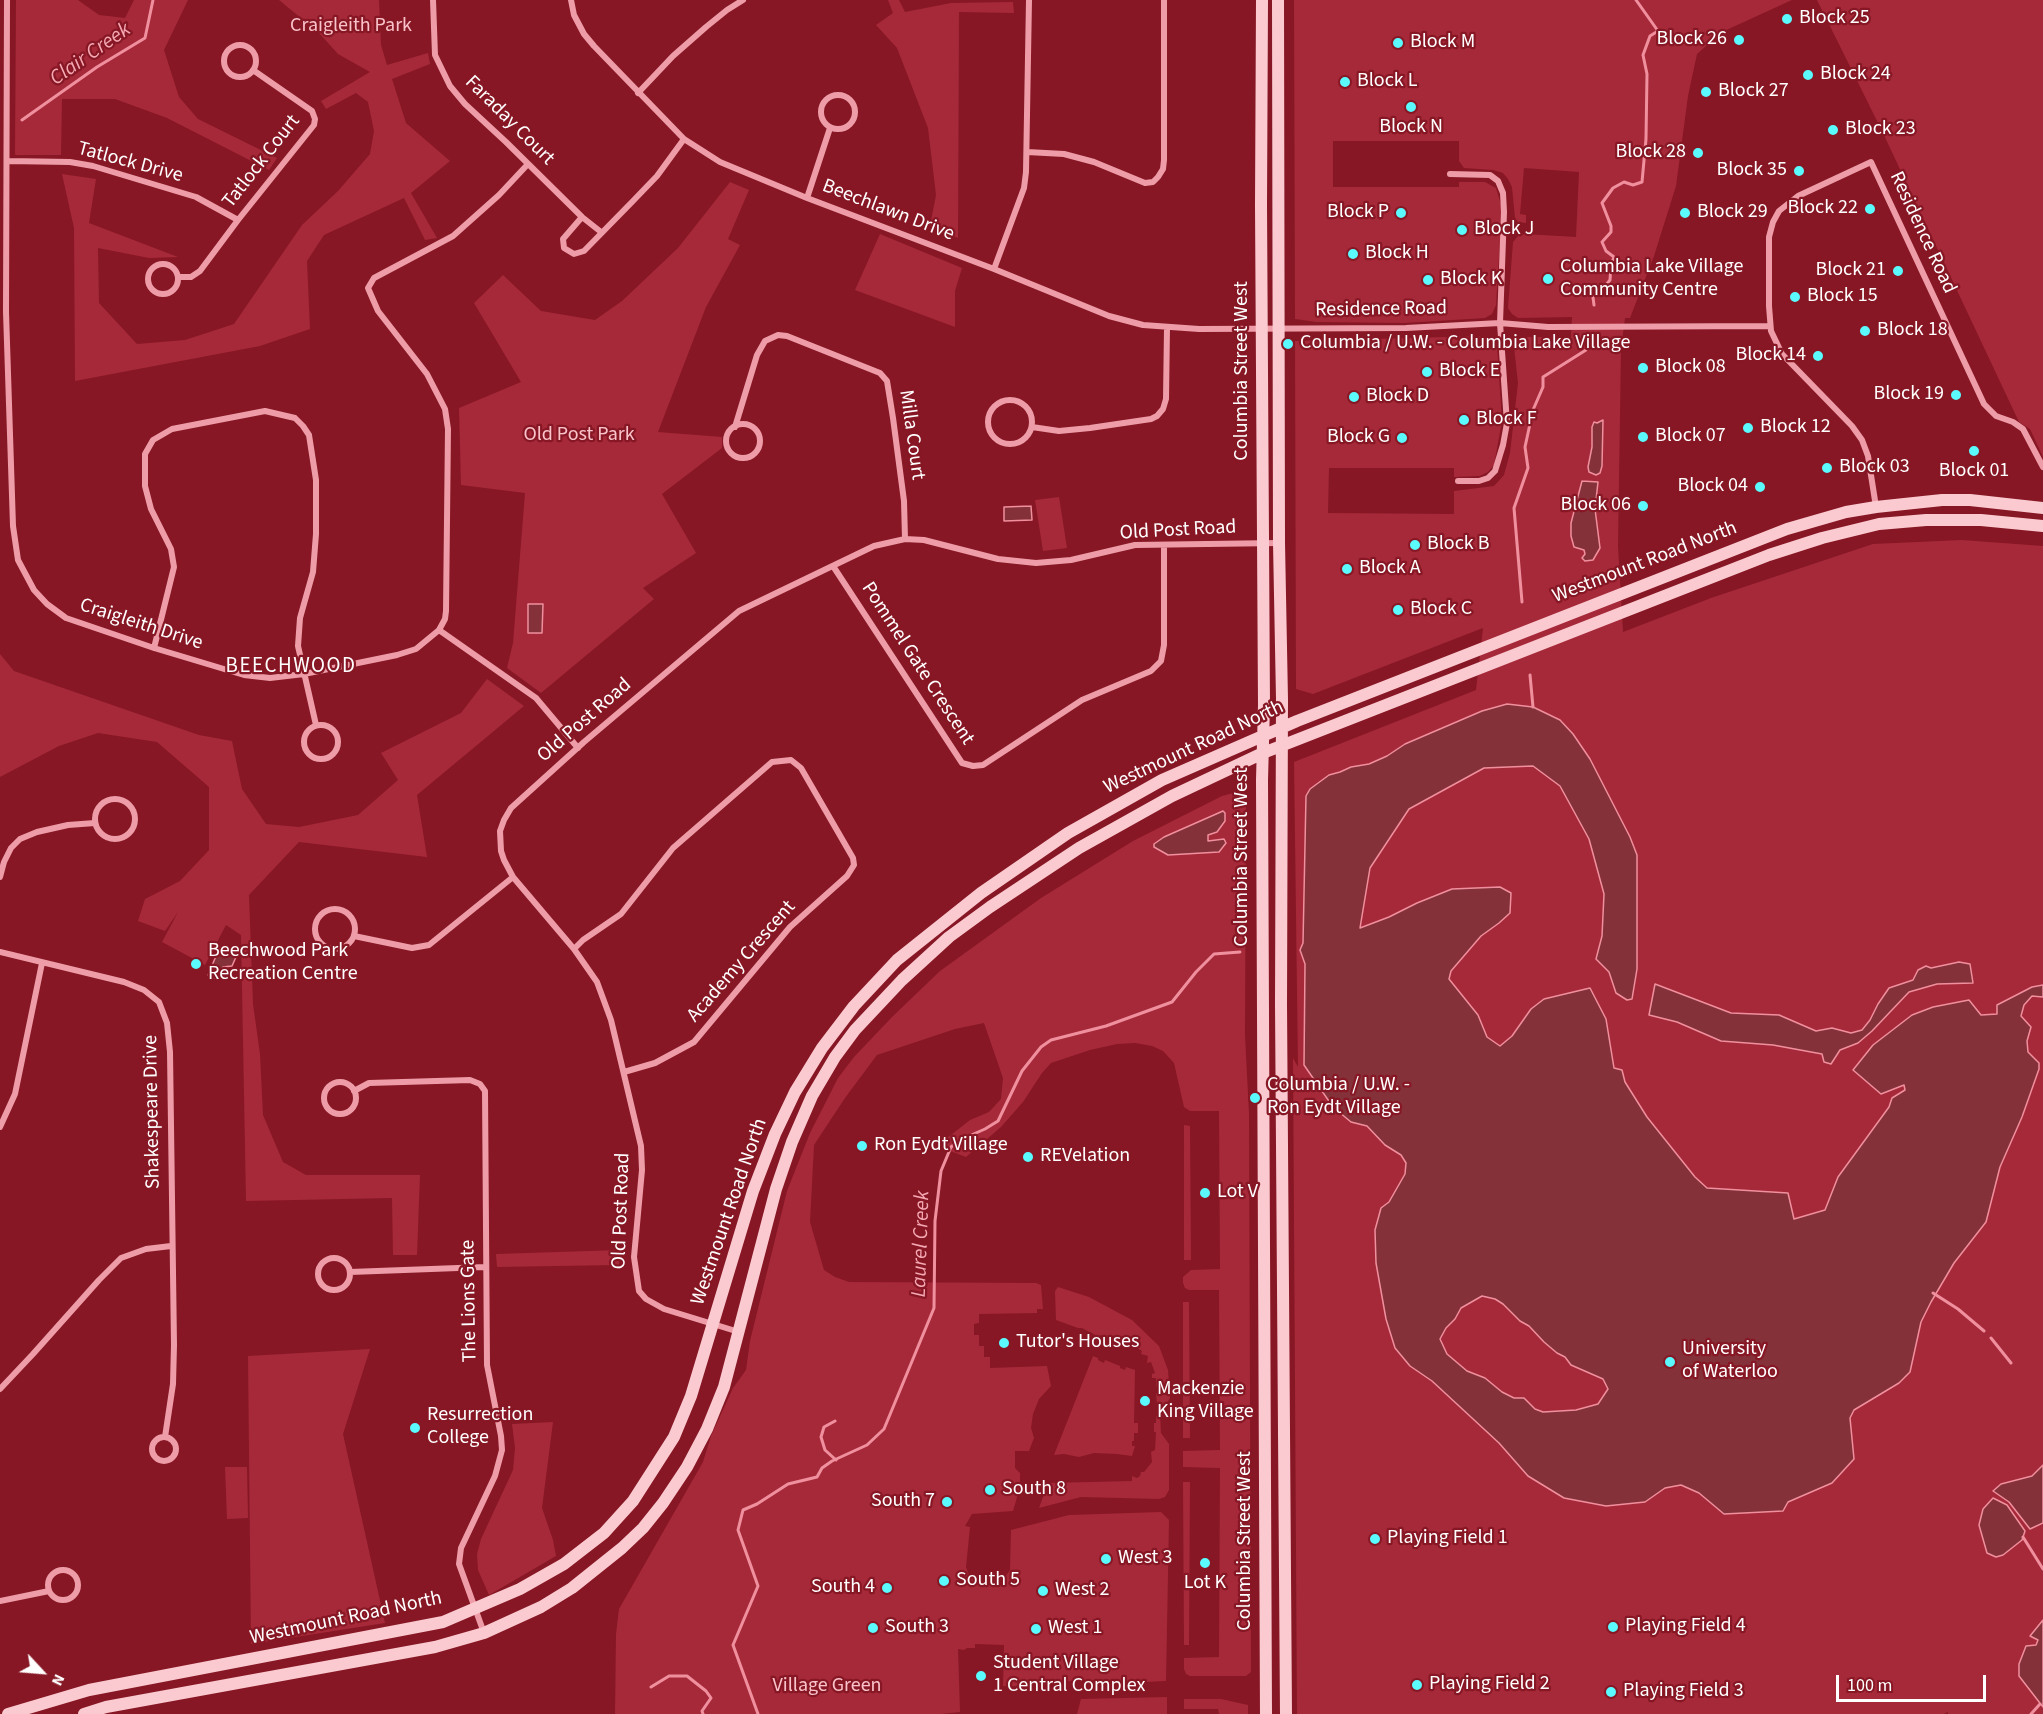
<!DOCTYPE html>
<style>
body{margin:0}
#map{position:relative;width:2043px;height:1714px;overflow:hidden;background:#871724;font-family:"Source Sans 3",sans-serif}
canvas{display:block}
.north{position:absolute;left:12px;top:1642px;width:60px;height:60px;-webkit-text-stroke:4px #871724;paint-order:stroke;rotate:116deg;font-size:16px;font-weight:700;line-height:24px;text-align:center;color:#fff}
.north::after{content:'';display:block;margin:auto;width:21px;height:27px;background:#fff;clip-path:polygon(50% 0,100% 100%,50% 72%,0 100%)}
.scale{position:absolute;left:1836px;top:1675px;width:150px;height:27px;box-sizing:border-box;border:3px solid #fff;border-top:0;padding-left:8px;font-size:18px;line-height:21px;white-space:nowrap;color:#fff;-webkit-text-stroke:4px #871724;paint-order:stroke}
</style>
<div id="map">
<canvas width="2043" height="1714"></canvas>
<div class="north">N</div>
<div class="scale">100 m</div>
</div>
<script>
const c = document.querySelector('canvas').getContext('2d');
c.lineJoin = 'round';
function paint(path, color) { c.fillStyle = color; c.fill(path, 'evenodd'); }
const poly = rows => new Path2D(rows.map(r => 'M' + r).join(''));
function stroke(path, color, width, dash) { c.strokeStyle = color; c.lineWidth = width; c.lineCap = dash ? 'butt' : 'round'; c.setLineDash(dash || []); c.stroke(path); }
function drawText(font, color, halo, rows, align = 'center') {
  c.font = font + ' "Source Sans 3",sans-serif'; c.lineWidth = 4.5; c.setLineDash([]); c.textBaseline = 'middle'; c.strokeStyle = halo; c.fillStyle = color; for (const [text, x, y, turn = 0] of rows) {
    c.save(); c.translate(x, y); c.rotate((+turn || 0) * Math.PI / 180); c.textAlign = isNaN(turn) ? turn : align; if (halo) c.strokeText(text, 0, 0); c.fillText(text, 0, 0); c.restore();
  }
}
paint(poly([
 [16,0,78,0,99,15,125,18,134,0,188,0,164,50,179,97,198,119,277,158,269,170,167,118,115,99,62,99,61,155,15,155],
 [279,0,379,0,381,45,387,65,428,53,430,64,392,79,406,123,450,161,411,193,437,238,425,240,404,198,324,235,307,261,310,329,260,346,75,381,74,228,62,174,96,179,89,223,178,257,149,258,98,248,99,303,137,344,185,340,234,324,302,225,338,191,370,154,374,131,368,102,356,93,326,109,321,101,370,72,338,54,319,33],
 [888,0,899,0,905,12,951,3,1013,2,1014,13,959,12,958,238,930,226,936,195,928,128,897,48,876,25,893,13],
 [1294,0,1792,0,1722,32,1697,54,1688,96,1676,186,1654,256,1630,318,1625,318,1621,349,1618,546,1623,632,1711,598,1873,544,1962,540,2043,546,2043,1714,1948,1714,1948,1712,1944,1714,1297,1714,1293,1058,1298,1067,1294,762,1476,690,1483,628,1313,694,1296,689,1295,341,1486,336,1492,339,1497,345,1502,421,1494,465,1488,472,1480,476,1454,477,1454,468,1329,468,1328,513,1454,514,1454,491,1494,486,1504,475,1510,453,1518,383,1514,347,1516,341,1524,337,1571,337,1572,317,1518,318,1512,314,1508,308,1513,242,1519,235,1525,234,1576,237,1579,172,1524,168,1520,214,1526,215,1526,223,1518,222,1515,218,1512,187,1508,179,1503,173,1493,170,1464,168,1459,161,1459,141,1333,141,1333,187,1459,187,1459,182,1485,182,1496,188,1502,208,1496,305,1492,314,1485,318,1404,323,1317,322,1295,319],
 [1817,0,2043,0,2043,457,2030,429,2019,422,1882,131],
 [730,182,749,190,728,239,740,245,706,307,658,432,722,437,722,448,662,494,696,553,643,588,654,599,541,693,507,668,513,643,525,493,461,485,459,408,521,382,474,303,503,275,541,311,595,320,622,301,678,248],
 [880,234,962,268,955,291,955,327,855,290],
 [1059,497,1067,548,1043,551,1035,500],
 [0,654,14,671,199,735,232,741,242,789,266,824,299,827,358,815,398,780,381,753,461,713,487,679,524,706,417,795,427,857,299,842,249,895,253,1004,260,1054,263,1115,283,1162,306,1175,420,1175,417,1255,393,1255,392,1198,246,1201,241,935,226,925,205,965,162,942,178,912,165,931,138,921,145,899,180,881,209,850,209,787,157,742,98,733,59,746,0,777],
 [1237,792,1246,799,1245,1035,1249,1114,1251,1672,1246,1676,1190,1676,1186,1674,1184,1669,1184,1658,1219,1657,1220,1468,1183,1467,1183,1451,1220,1450,1219,1290,1189,1290,1185,1288,1183,1283,1183,1277,1191,1270,1220,1269,1219,1111,1190,1111,1184,1107,1174,1063,1163,1051,1152,1046,1135,1043,1117,1044,1090,1050,1051,1063,1042,1073,1023,1102,1001,1127,966,1157,937,1146,970,1120,989,1112,1001,1099,1003,1078,984,1023,955,1029,877,1055,845,1098,814,1145,810,1222,824,1270,835,1277,849,1282,1036,1283,1041,1285,1043,1309,1037,1309,1037,1313,979,1314,979,1323,974,1324,974,1335,979,1335,979,1346,984,1346,984,1357,990,1357,990,1368,1047,1366,1051,1386,1039,1399,1033,1414,1031,1428,1034,1438,1029,1451,1015,1451,1015,1468,1020,1473,1020,1487,1013,1511,972,1514,965,1526,970,1527,966,1567,969,1575,977,1580,1006,1576,1010,1570,1011,1530,1069,1515,1161,1512,1169,1520,1166,1681,1104,1684,1104,1680,1045,1682,1045,1686,1003,1686,1004,1645,975,1644,975,1648,967,1648,964,1650,958,1649,960,1712,941,1714,615,1714,616,1634,619,1609,703,1462,711,1436,733,1388,746,1370,750,1341,787,1191,810,1133,838,1078,854,1057,892,1017,940,971,1041,898,1133,841,1222,796],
 [1184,1125,1190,1126,1191,1260,1184,1260],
 [620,1250,619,1265,497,1267,496,1254],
 [1058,1287,1089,1297,1132,1320,1159,1346,1168,1370,1170,1398,1160,1414,1161,1433,1169,1444,1169,1490,1165,1497,1159,1499,1081,1497,1039,1508,1048,1483,1132,1481,1132,1476,1137,1478,1140,1476,1141,1472,1144,1472,1152,1462,1151,1452,1155,1450,1156,1432,1154,1432,1154,1423,1156,1423,1156,1416,1158,1415,1156,1393,1158,1393,1158,1386,1156,1386,1156,1378,1152,1378,1152,1374,1155,1373,1151,1362,1147,1363,1148,1356,1141,1354,1142,1351,1130,1344,1128,1346,1109,1337,1108,1338,1100,1335,1099,1337,1082,1328,1078,1328,1056,1320,1055,1291],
 [1183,1302,1189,1302,1190,1438,1183,1438],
 [370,1349,343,1434,385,1623,251,1644,248,1356],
 [1093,1356,1098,1358,1098,1360,1104,1363,1105,1360,1120,1366,1120,1368,1125,1370,1126,1367,1135,1370,1134,1423,1138,1423,1138,1433,1134,1433,1134,1441,1132,1441,1132,1446,1135,1446,1132,1456,1117,1454,1094,1453,1079,1457,1064,1454,1054,1455],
 [553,1422,542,1508,553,1540,556,1556,489,1595,478,1570,477,1554,481,1539,513,1470,515,1448,512,1424],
 [225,1467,247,1467,248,1518,227,1519],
 [1183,1482,1190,1482,1189,1645,1184,1645],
 [1167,1697,1167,1714,1077,1714,1081,1699],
 [1184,1699,1221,1699,1248,1705,1248,1714,1219,1714,1218,1709,1184,1709]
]), '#a62939');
const water = poly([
 [1603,420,1602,466,1600,473,1596,475,1589,472,1588,467,1592,447,1592,427,1594,422,1597,423,1603,420],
 [1582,481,1598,482,1595,509,1600,548,1593,560,1585,561,1582,558,1585,554,1584,550,1574,547,1571,536,1571,523,1582,481],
 [1031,506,1032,520,1004,521,1004,507,1031,506],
 [528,604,543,604,542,633,528,633,528,604],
 [1507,704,1533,707,1560,720,1573,734,1590,759,1630,837,1637,855,1637,969,1632,999,1627,1000,1616,993,1609,972,1596,959,1602,936,1604,894,1589,839,1560,786,1533,766,1484,768,1409,809,1370,868,1360,928,1389,917,1417,903,1452,889,1500,887,1511,893,1510,913,1499,923,1481,936,1451,971,1449,979,1478,1015,1487,1037,1500,1046,1512,1036,1531,1009,1544,999,1590,988,1606,1019,1614,1068,1622,1070,1625,1082,1647,1117,1695,1177,1707,1188,1788,1193,1794,1219,1825,1210,1838,1177,1889,1107,1892,1098,1905,1090,1904,1085,1881,1094,1853,1070,1873,1045,1912,1015,1933,1007,1969,1000,1981,1015,1997,1014,1997,1005,2032,987,2043,985,2043,997,2032,996,2024,1005,2021,1016,2031,1027,2027,1041,2028,1052,2039,1063,2039,1069,2022,1117,2000,1167,1986,1222,1954,1263,1931,1302,1921,1322,1910,1372,1899,1383,1854,1410,1850,1418,1854,1459,1832,1483,1788,1502,1783,1511,1724,1514,1699,1493,1681,1485,1665,1488,1645,1502,1606,1506,1564,1498,1528,1476,1499,1443,1432,1381,1410,1366,1395,1348,1386,1319,1376,1263,1375,1230,1381,1208,1389,1202,1405,1174,1406,1163,1401,1155,1385,1145,1367,1126,1351,1122,1333,1107,1304,1065,1305,964,1300,950,1303,943,1306,796,1310,789,1329,775,1340,772,1351,767,1369,764,1387,756,1405,744,1482,711,1507,704],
 [1482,1296,1495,1299,1503,1304,1520,1321,1529,1326,1544,1342,1557,1353,1565,1357,1571,1365,1603,1379,1608,1389,1598,1404,1576,1410,1543,1412,1535,1409,1524,1398,1514,1398,1502,1392,1485,1378,1467,1371,1447,1354,1440,1339,1446,1328,1455,1319,1461,1308,1482,1296],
 [1223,811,1225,813,1225,821,1217,832,1208,835,1208,841,1224,839,1226,843,1219,852,1168,855,1154,847,1154,844,1164,837,1223,811],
 [219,949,236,957,232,966,223,967,217,979,208,975,219,949],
 [1959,962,1970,964,1973,983,1937,984,1909,992,1872,1031,1858,1043,1840,1050,1831,1064,1824,1062,1822,1054,1773,1045,1721,1041,1677,1022,1649,1015,1655,984,1731,1013,1779,1015,1816,1031,1832,1028,1851,1033,1862,1030,1870,1020,1878,1004,1889,988,1913,980,1918,970,1926,966,1931,968,1959,962],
 [2043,1465,2043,1523,2030,1529,2009,1502,1993,1491,2001,1484,2032,1476,2043,1465],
 [1993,1498,2007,1505,2025,1531,2022,1540,2003,1555,1996,1557,1987,1553,1979,1525,1983,1509,1993,1498],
 [2043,1620,2043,1707,2019,1676,2019,1664,2026,1646,2036,1645,2038,1640,2030,1636,2043,1620]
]);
paint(water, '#84313a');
stroke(water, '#f0909e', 1.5);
stroke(poly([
 [22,120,97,67,145,38,153,0],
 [1594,305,1592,290,1596,286,1606,285,1610,280,1611,265,1614,257,1606,251,1602,242,1611,232,1611,226,1602,203,1613,188,1624,182,1633,185,1642,182,1646,139,1647,74,1643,55,1650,36,1658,31,1636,0],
 [1522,602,1514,508,1528,468,1525,447,1533,410,1543,387,1543,377,1586,350],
 [1530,675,1533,707],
 [1933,1293,1958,1309,1984,1331],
 [1991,1338,2011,1363],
 [835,1421,824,1427,821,1437,825,1450,836,1460],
 [2023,1537,2043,1569],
 [651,1687,669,1676,687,1676,706,1691,711,1698,702,1711,703,1714],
 [758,1714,733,1645,758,1586,738,1530,743,1510,757,1504,788,1484,817,1477,822,1468,832,1461,867,1445,884,1429,934,1308,935,1221,941,1171,951,1147,960,1140,985,1129,998,1121,1022,1071,1041,1047,1051,1040,1106,1026,1172,1002,1196,972,1214,954,1240,952],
 [2031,1714,2040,1704]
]), '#f0909e', 3);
stroke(poly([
 [7,0,6,312,13,526,18,560,34,590,47,604,66,618,154,648,244,675,270,678,304,674,397,655,416,649,439,630,445,619,446,611,448,429,445,409,427,374,378,311,368,288,374,278,453,236,499,195,528,164],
 [433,0,435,55,450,86,465,104,506,142,582,217,601,232],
 [571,0,574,15,584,34,594,46,684,139,720,162,807,198,994,269,1109,316,1143,325,1199,329,1406,328,1500,323,1548,327,1770,326],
 '224 61a16 16 0 1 1 32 0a16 16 0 1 1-32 0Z',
 [638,93,673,56,706,27,727,10,743,0],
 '821 112a17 17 0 1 1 34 0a17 17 0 1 1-34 0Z',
 [1027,152,1064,154,1094,162,1145,183,1153,182,1158,177,1163,169,1164,160,1164,0],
 [8,161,70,162,93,166,196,197,238,220],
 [1450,174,1490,175,1498,181,1503,193,1504,212,1500,323,1507,423,1503,445,1495,471,1488,478,1479,481,1458,481],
 [807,198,830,128],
 [582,217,563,239,564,248,574,254,584,251,632,202,657,176,684,139],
 '148 279a15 15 0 1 1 30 0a15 15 0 1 1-30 0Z',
 [994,269,1024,188,1026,172,1029,0],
 [179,277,191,277,200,271,238,220,314,125,315,119,312,111,253,70],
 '988 422a22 22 0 1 1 44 0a22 22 0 1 1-44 0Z',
 '726 441a17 17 0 1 1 34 0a17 17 0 1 1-34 0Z',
 [735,427,757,355,765,341,778,335,787,336,880,373,887,381,893,418,904,501,905,539],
 [1032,427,1059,431,1090,428,1151,419,1157,416,1163,409,1166,399,1167,328],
 [1876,507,1868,456,1862,440,1852,426,1782,354,1771,331,1769,306,1769,237,1773,222,1779,211,1798,196,1871,162,1984,404,1996,416,2013,422,2023,429,2043,467],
 [833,566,962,763,973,766,983,765,1082,700,1151,671,1161,661,1164,645,1164,545],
 [439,630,536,698,578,748],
 [154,648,174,567,171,549,151,509,145,486,145,454,153,440,172,429,265,411,295,418,303,426,309,435,316,480,316,534,313,572,300,618,298,646,316,725],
 '304 742a17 17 0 1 1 34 0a17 17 0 1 1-34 0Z',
 '95 819a20 20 0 1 1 40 0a20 20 0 1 1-40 0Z',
 [0,877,4,862,11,848,20,839,37,832,68,825,95,823],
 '315 929a20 20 0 1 1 40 0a20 20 0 1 1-40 0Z',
 [354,936,412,948,429,945,513,877],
 [574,949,583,940,621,914,673,848,772,762,791,760,801,768,853,858,854,865,847,876,790,927,694,1042,655,1063,624,1072],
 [0,952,124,982,144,990,159,1002,167,1023,170,1052,174,1345,173,1384,165,1437],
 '324 1098a16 16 0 1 1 32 0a16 16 0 1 1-32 0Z',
 [354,1091,369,1083,470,1080,480,1084,485,1091,487,1365,501,1436,502,1450,495,1476,461,1548,459,1564,484,1633],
 [0,1127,15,1094,42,963],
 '318 1274a16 16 0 1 1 32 0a16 16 0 1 1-32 0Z',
 [350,1272,485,1267],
 [739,1332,664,1309,646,1299,639,1291,634,1257,642,1170,641,1146,611,1020,597,982,574,949,513,877,504,860,501,851,500,831,504,820,511,808,584,742,739,611,874,546,905,539,924,540,998,559,1036,563,1071,560,1135,545,1279,543],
 [0,1389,33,1354,99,1280,121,1258,146,1249,171,1246],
 '152 1449a12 12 0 1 1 24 0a12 12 0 1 1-24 0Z',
 '48 1585a15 15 0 1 1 30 0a15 15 0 1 1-30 0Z',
 [0,1601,49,1591]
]), '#ee9da8', 6);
stroke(poly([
 [1262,0,1261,205,1264,705,1262,780,1266,1714],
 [1278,0,1279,543,1282,699,1281,1004,1286,1714],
 [8,1714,89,1690,443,1622,520,1589,564,1564,604,1533,633,1501,674,1437,691,1396,753,1191,775,1134,795,1092,822,1048,854,1006,897,960,981,893,1068,833,1162,780,1297,721,1787,529,1846,512,1876,507,1942,500,1970,500,2043,508],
 [84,1714,106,1707,435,1647,484,1633,541,1607,572,1588,622,1548,643,1528,663,1503,687,1467,707,1429,724,1387,776,1189,792,1142,812,1096,835,1057,855,1030,902,980,949,937,990,907,1079,848,1172,796,1263,753,1769,555,1822,538,1879,524,1926,520,1981,520,2043,526]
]), '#facad0', 12);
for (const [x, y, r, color] of [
 [1787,19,6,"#5afaff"],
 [1739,40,6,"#5afaff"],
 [1398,43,6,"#5afaff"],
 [1808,75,6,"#5afaff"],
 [1345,82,6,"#5afaff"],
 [1706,92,6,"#5afaff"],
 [1411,107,6,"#5afaff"],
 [1833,130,6,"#5afaff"],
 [1698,153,6,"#5afaff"],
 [1799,171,6,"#5afaff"],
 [1870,209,6,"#5afaff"],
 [1401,213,6,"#5afaff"],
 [1685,213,6,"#5afaff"],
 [1462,230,6,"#5afaff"],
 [1353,254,6,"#5afaff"],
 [1898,271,6,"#5afaff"],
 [1548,279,6,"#5afaff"],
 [1428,280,6,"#5afaff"],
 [1795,297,6,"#5afaff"],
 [1865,331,6,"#5afaff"],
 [1288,344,6,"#5afaff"],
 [1818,356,6,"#5afaff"],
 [1643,368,6,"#5afaff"],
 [1427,372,6,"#5afaff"],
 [1956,395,6,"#5afaff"],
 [1354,397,6,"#5afaff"],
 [1464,420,6,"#5afaff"],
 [1748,428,6,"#5afaff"],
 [1643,437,6,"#5afaff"],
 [1402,438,6,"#5afaff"],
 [1974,451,6,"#5afaff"],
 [1827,468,6,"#5afaff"],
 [1760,487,6,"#5afaff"],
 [1643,506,6,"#5afaff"],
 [1415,545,6,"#5afaff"],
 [1347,569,6,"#5afaff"],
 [1398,610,6,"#5afaff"],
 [196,964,6,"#5afaff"],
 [1255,1098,6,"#5afaff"],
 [862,1146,6,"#5afaff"],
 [1028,1157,6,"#5afaff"],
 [1205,1193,6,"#5afaff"],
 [1004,1343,6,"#5afaff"],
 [1670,1362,6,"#5afaff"],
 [1145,1401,6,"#5afaff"],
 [415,1428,6,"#5afaff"],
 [990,1490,6,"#5afaff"],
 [947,1502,6,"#5afaff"],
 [1375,1539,6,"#5afaff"],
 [1106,1559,6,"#5afaff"],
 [1205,1563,6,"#5afaff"],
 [944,1581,6,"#5afaff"],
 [887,1588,6,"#5afaff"],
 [1043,1591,6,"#5afaff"],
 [1613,1627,6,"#5afaff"],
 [873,1628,6,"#5afaff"],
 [1036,1629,6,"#5afaff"],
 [981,1676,6,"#5afaff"],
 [1417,1685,6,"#5afaff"],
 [1611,1692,6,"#5afaff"]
]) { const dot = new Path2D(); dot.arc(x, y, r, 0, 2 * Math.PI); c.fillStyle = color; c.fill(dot); stroke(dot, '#871724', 2); }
drawText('20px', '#fff', '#871724', [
 ["Block 25",1799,19],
 ["Block 26",1727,40,"right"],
 ["Block M",1410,43],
 ["Block 24",1820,75],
 ["Block L",1357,82],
 ["Block 27",1718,92],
 ["Block N",1411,128,"center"],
 ["Block 23",1845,130],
 ["Block 28",1686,153,"right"],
 ["Block 35",1787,171,"right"],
 ["Block 22",1858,209,"right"],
 ["Block P",1389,213,"right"],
 ["Block 29",1697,213],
 ["Block J",1474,230],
 ["Block H",1365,254],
 ["Columbia Lake Village",1560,268],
 ["Community Centre",1560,291],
 ["Block 21",1886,271,"right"],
 ["Block K",1440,280],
 ["Block 15",1807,297],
 ["Block 18",1877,331],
 ["Columbia / U.W. - Columbia Lake Village",1300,344],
 ["Block 14",1806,356,"right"],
 ["Block 08",1655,368],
 ["Block E",1439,372],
 ["Block 19",1944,395,"right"],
 ["Block D",1366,397],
 ["Block F",1476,420],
 ["Block 12",1760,428],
 ["Block 07",1655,437],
 ["Block G",1390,438,"right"],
 ["Block 03",1839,468],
 ["Block 01",1974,472,"center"],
 ["Block 04",1748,487,"right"],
 ["Block 06",1631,506,"right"],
 ["Block B",1427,545],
 ["Block A",1359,569],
 ["Block C",1410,610],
 ["Beechwood Park",208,952],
 ["Recreation Centre",208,975],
 ["Columbia / U.W. -",1267,1086],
 ["Ron Eydt Village",1267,1109],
 ["Ron Eydt Village",874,1146],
 ["REVelation",1040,1157],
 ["Lot V",1217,1193],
 ["Tutor's Houses",1016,1343],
 ["University",1682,1350],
 ["of Waterloo",1682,1373],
 ["Mackenzie",1157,1390],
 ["King Village",1157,1413],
 ["Resurrection",427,1416],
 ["College",427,1439],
 ["South 8",1002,1490],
 ["South 7",935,1502,"right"],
 ["Playing Field 1",1387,1539],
 ["West 3",1118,1559],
 ["South 5",956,1581],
 ["Lot K",1205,1584,"center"],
 ["South 4",875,1588,"right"],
 ["West 2",1055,1591],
 ["Playing Field 4",1625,1627],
 ["South 3",885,1628],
 ["West 1",1048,1629],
 ["Student Village",993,1664],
 ["1 Central Complex",993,1687],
 ["Playing Field 2",1429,1685],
 ["Playing Field 3",1623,1692]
], 'left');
drawText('20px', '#fac3cb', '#871724', [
 ["Craigleith Park",351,27],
 ["Old Post Park",579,436],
 ["Village Green",827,1687]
]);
drawText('20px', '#fff', '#871724', [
 ["Faraday Court",509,121,45],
 ["Tatlock Court",262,162,-52],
 ["Tatlock Drive",130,163,15],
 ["Beechlawn Drive",888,211,21],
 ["Residence Road",1922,233,65],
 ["Residence Road",1381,310,-1],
 ["Columbia Street West",1243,371,-90],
 ["Milla Court",911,435,82],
 ["Old Post Road",1178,531,-3],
 ["Westmount Road North",1645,563,-21],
 ["Craigleith Drive",141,625,18],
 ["Pommel Gate Crescent",917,664,57],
 ["Old Post Road",585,721,-41],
 ["Westmount Road North",1194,748,-25],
 ["Columbia Street West",1243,857,-90],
 ["Academy Crescent",742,962,-49],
 ["Shakespeare Drive",153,1112,-91],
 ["Old Post Road",622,1211,-88],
 ["Westmount Road North",730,1212,-71],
 ["The Lions Gate",470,1301,-91],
 ["Columbia Street West",1246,1541,-90],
 ["Westmount Road North",346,1619,-12]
]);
drawText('italic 21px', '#f5a9b4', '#871724', [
 ["Clair Creek",91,55,-35],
 ["Laurel Creek",922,1244,-88]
]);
c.letterSpacing = '1.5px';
drawText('21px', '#fff', '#871724', [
 ["BEECHWOOD",291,667]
]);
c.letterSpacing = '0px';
</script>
